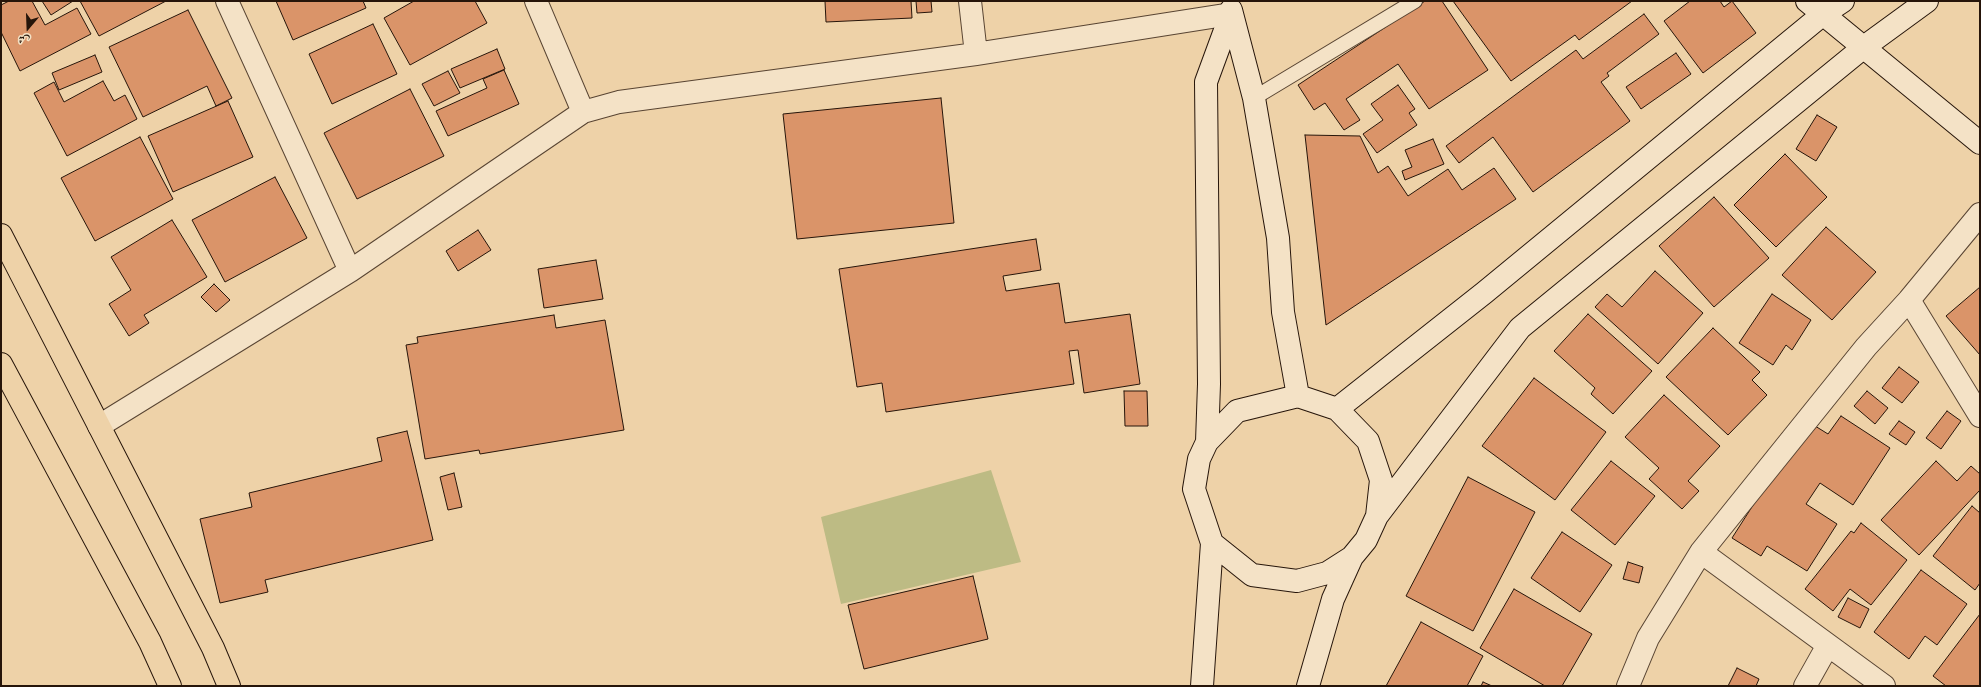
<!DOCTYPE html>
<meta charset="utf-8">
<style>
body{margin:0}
#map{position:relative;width:1981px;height:687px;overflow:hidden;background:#eed2a8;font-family:"Sorts Mill Goudy",Amiri,serif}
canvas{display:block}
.frame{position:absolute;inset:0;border:2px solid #26150a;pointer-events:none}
.north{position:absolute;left:8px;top:8px;width:40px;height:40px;-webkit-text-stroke:3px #f4e2c6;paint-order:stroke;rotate:199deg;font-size:11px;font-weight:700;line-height:16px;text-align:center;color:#26150a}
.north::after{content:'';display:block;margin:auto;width:14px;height:18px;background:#26150a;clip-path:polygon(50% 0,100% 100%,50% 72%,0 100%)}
</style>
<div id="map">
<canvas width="1981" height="687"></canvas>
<div class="frame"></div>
<div class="north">ش</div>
</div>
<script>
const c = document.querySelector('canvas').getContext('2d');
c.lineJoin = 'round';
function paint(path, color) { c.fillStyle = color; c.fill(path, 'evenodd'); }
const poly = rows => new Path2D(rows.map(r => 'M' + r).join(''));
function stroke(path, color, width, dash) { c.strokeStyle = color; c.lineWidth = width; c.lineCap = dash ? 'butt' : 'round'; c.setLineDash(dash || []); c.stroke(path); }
paint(poly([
 [991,470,1021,562,841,604,821,517]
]), '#bdbb84');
const building = poly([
 [9,1,32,1,45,25,77,8,91,34,20,71,1,32,1,5,9,1],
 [42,1,73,1,51,15,42,1],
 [80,1,166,1,99,36,80,1],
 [276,1,363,1,366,8,293,40,276,1],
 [414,1,475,1,487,23,410,65,384,18,414,1],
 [825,1,911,1,912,18,826,22,825,1],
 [916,1,931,1,932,12,917,13,916,1],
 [1425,1,1442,1,1488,70,1429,109,1398,64,1346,99,1360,120,1344,130,1325,103,1314,110,1298,85,1425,1],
 [1453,1,1632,1,1579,40,1575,35,1511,81,1453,1],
 [1690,1,1720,1,1724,7,1732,1,1756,33,1703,73,1664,21,1690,1],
 [188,10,232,98,216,106,207,86,143,117,109,47,188,10],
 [1644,14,1659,34,1607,73,1609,76,1601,82,1630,121,1533,192,1493,137,1459,163,1446,146,1576,50,1583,59,1644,14],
 [373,24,397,74,332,104,309,54,373,24],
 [497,49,505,69,460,88,451,69,497,49],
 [1676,53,1691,74,1641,109,1626,87,1676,53],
 [95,55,102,72,59,90,52,73,95,55],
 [504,70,519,104,448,136,436,111,487,88,483,79,504,70],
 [448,71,460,93,434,106,422,84,448,71],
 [103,81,114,101,125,95,137,119,67,156,34,93,54,82,64,102,103,81],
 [1398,85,1415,109,1409,113,1417,125,1377,153,1363,134,1383,120,1371,104,1398,85],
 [410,89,444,156,357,199,324,133,410,89],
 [941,98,954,223,797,239,783,114,941,98],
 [228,101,253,157,173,192,148,136,228,101],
 [1817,115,1837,127,1816,161,1796,149,1817,115],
 [1305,135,1360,136,1378,173,1388,166,1408,196,1448,169,1462,190,1494,168,1516,199,1326,325,1305,135],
 [140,137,173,199,95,241,61,178,140,137],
 [1433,139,1444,164,1405,180,1402,171,1412,167,1405,150,1433,139],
 [1785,154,1827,197,1776,247,1734,205,1785,154],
 [275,177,307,238,225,282,192,220,275,177],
 [1714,197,1769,258,1714,307,1659,246,1714,197],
 [172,220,207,277,144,315,149,323,129,336,109,304,131,290,111,257,172,220],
 [1826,227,1876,272,1832,320,1782,275,1826,227],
 [478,230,491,250,458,271,446,251,478,230],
 [1036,239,1041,270,1003,276,1006,291,1059,283,1065,323,1130,314,1140,384,1084,393,1078,350,1069,351,1074,384,886,412,882,383,857,387,839,269,1036,239],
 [596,260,603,299,544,308,538,269,596,260],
 [1655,271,1703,313,1658,364,1595,307,1607,294,1622,307,1655,271],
 [214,284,230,300,216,312,201,297,214,284],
 [1980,287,1980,355,1946,316,1980,287],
 [1772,294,1811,320,1792,350,1786,345,1773,365,1739,343,1772,294],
 [1588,314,1652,371,1613,414,1591,394,1595,388,1554,351,1588,314],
 [554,315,556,328,605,320,624,430,480,454,479,450,425,459,406,345,418,343,417,337,554,315],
 [1713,328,1760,372,1752,380,1767,395,1728,435,1666,377,1713,328],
 [1899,367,1919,382,1902,403,1882,388,1899,367],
 [1534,378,1606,432,1555,500,1482,446,1534,378],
 [1124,391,1147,391,1148,426,1125,426,1124,391],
 [1867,391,1888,408,1875,424,1854,406,1867,391],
 [1664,395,1720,446,1688,481,1699,491,1682,509,1649,479,1659,468,1625,437,1664,395],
 [1947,411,1961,421,1941,449,1926,438,1947,411],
 [1841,416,1890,448,1853,505,1820,483,1806,504,1837,524,1807,571,1767,546,1761,556,1732,538,1807,421,1828,434,1841,416],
 [1899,421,1915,432,1906,445,1889,434,1899,421],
 [407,431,433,540,265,580,268,592,220,603,200,519,252,507,249,493,382,461,377,438,407,431],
 [1611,461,1655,496,1615,545,1571,510,1611,461],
 [1936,461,1957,481,1971,466,1980,474,1980,490,1919,555,1881,520,1936,461],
 [454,473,462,507,448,510,440,477,454,473],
 [1468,477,1535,512,1473,631,1406,596,1468,477],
 [1972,506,1980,513,1980,583,1975,590,1933,556,1972,506],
 [1861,523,1907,560,1871,605,1850,589,1833,611,1805,589,1851,531,1854,533,1861,523],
 [1562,532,1612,565,1580,612,1531,578,1562,532],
 [1628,562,1643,567,1639,583,1623,579,1628,562],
 [1921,570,1967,604,1937,645,1925,636,1909,659,1874,632,1921,570],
 [973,576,988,639,864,669,848,605,973,576],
 [1514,589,1592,634,1562,686,1545,686,1480,648,1514,589],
 [1848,598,1869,609,1860,628,1838,617,1848,598],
 [1980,614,1980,686,1946,686,1933,676,1980,614],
 [1421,622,1483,656,1467,686,1386,686,1421,622],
 [1737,668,1759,679,1756,686,1728,686,1737,668],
 [1483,682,1492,686,1481,686,1483,682]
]);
paint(building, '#da9469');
stroke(building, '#26150a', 1);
const lane = poly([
 [1254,98,1415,1]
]);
const street = poly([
 [227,1,350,271],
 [536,1,583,112],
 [970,1,976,54],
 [1909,300,1980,416],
 [99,426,350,271,583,112,619,102,976,54,1231,14],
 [1701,552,1884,686],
 [1628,686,1648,638,1701,552,1866,347,1909,300,1980,214],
 [1805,686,1828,645]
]);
const secondary = poly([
 [1807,1,1980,143],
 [1231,10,1254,98,1278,238,1283,312,1298,396],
 [1337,409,1484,293,1822,15,1843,1],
 [1207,442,1237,411,1298,396,1337,409,1368,441,1381,480,1377,516,1366,540,1352,557,1327,573,1297,581,1252,575,1212,543,1194,489,1199,459,1207,442,1209,384,1206,82,1231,14],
 [1377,516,1520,328,1864,47,1927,1],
 [1202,686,1212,543],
 [1308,686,1333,599,1352,557]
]);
const primary = poly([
 [1,235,213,648,229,686],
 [1,364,150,642,170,686]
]);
stroke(lane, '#584432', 16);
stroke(street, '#584432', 24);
stroke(secondary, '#26150a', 24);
stroke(primary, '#26150a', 24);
stroke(lane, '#f4e2c6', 14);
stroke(street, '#f4e2c6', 22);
stroke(secondary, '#f4e2c6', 22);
stroke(primary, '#eed2a8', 22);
</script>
